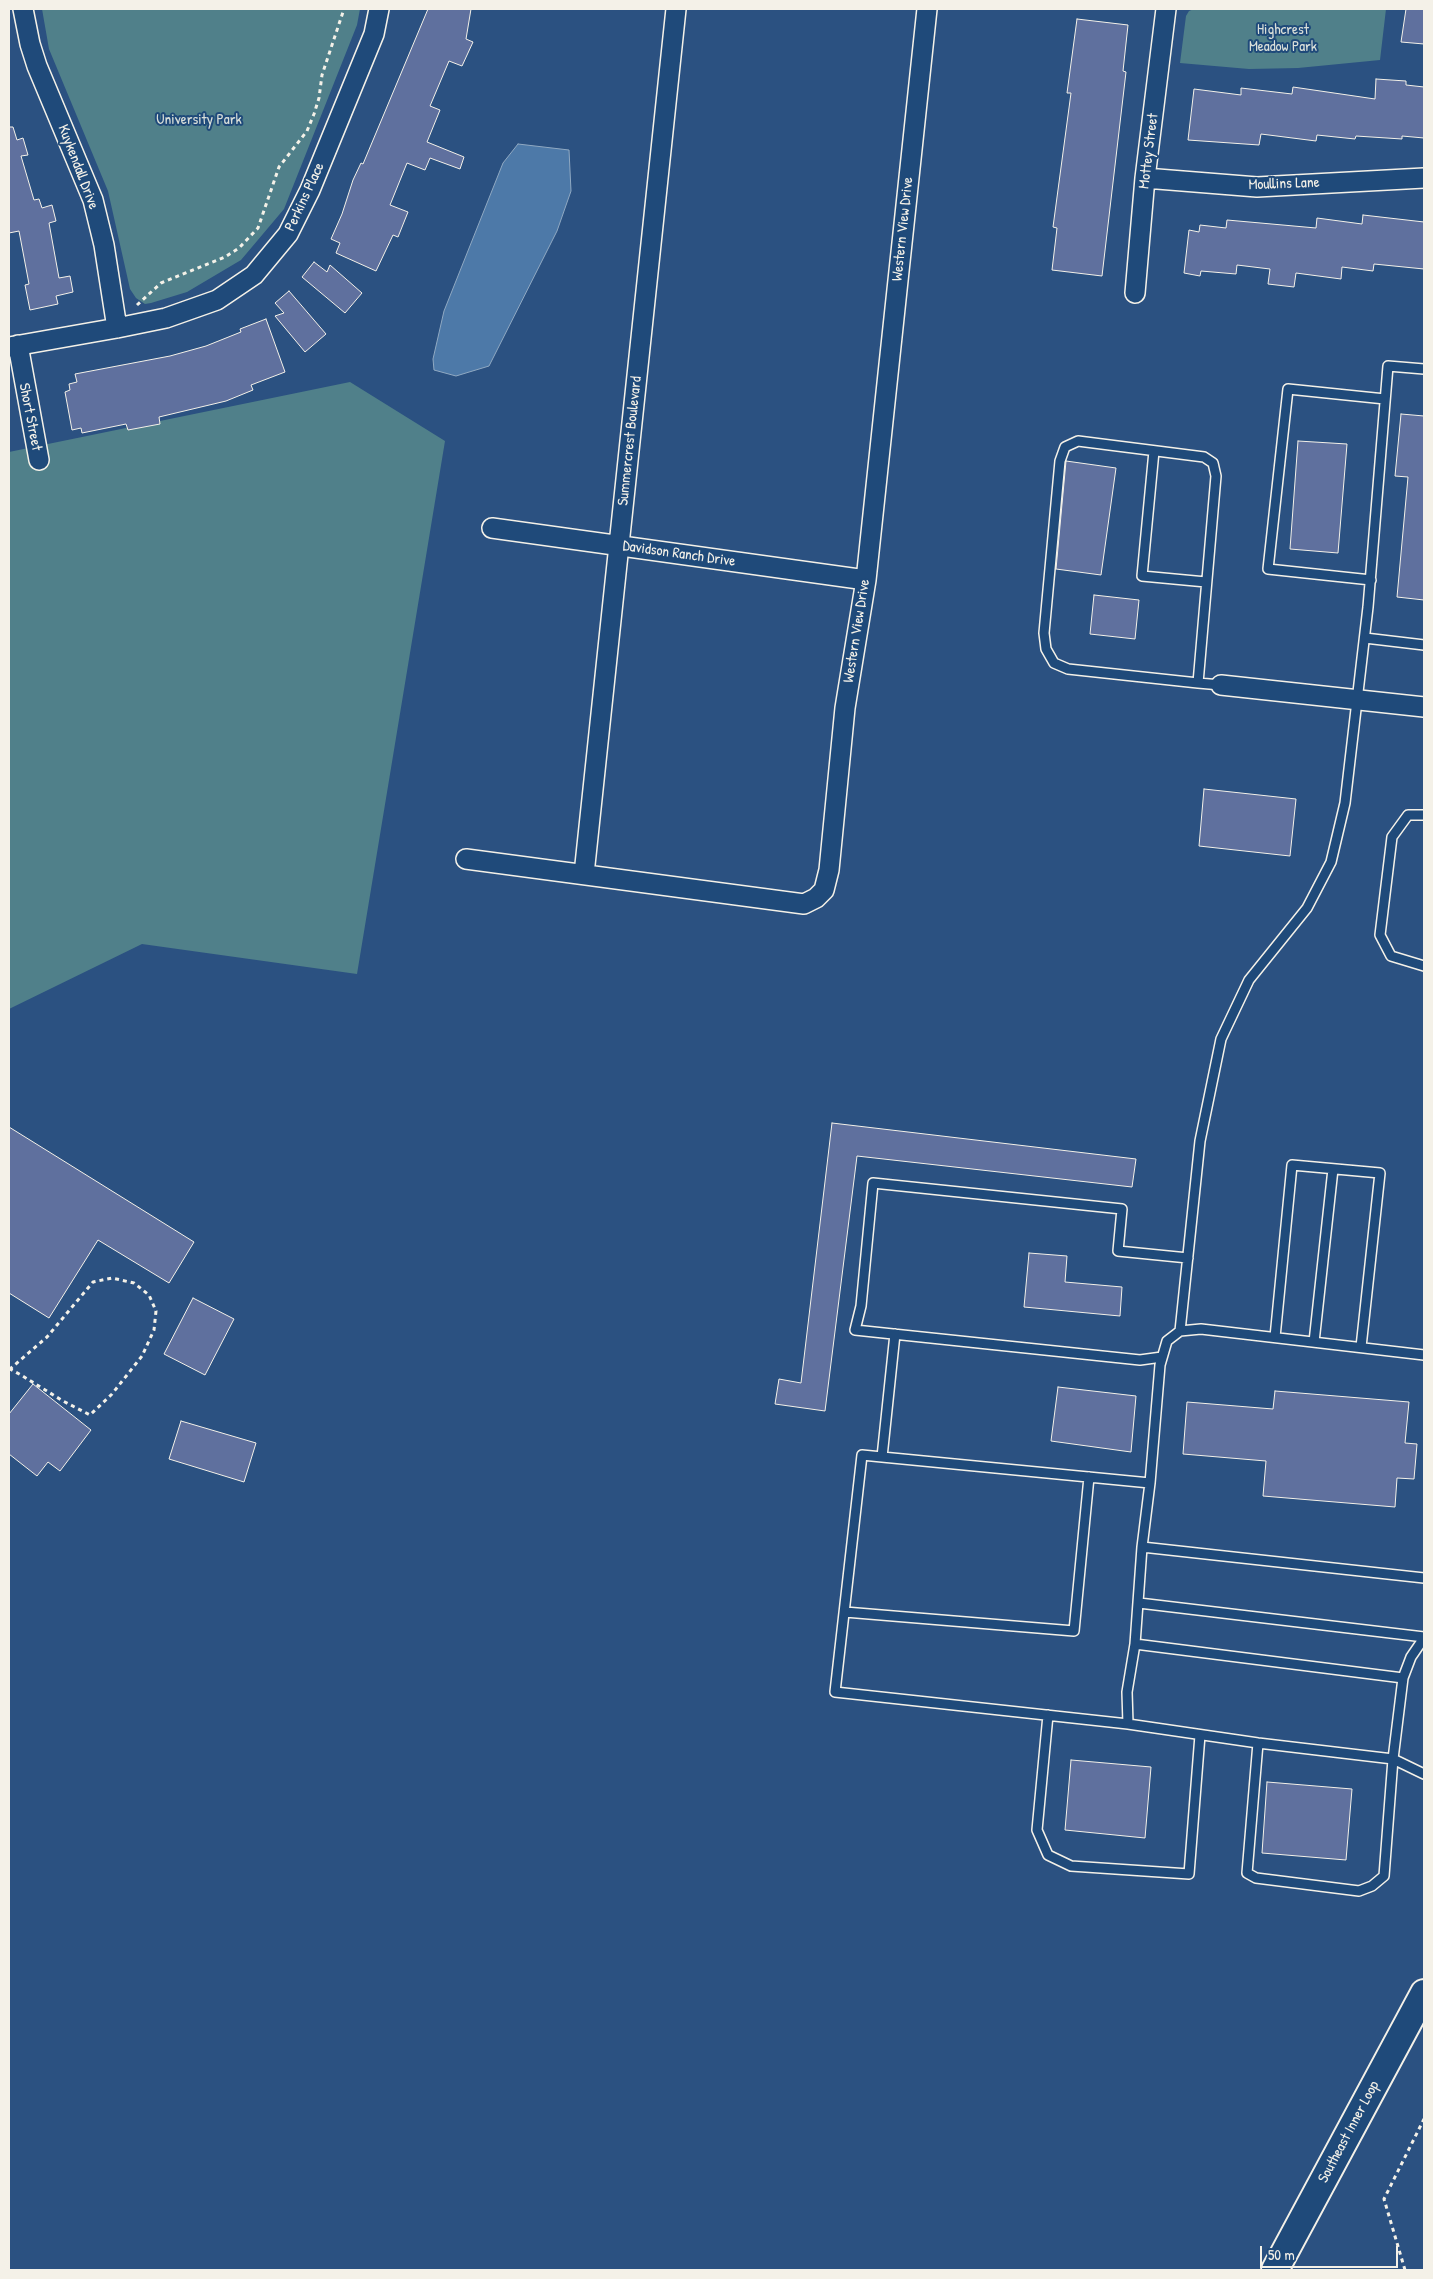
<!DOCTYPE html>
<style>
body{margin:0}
#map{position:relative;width:1433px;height:2279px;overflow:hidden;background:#2b5181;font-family:"Patrick Hand",sans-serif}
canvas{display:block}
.frame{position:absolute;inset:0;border:10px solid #f4f1e8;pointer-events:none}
.scale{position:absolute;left:1260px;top:2246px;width:138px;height:22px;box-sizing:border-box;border:2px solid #f4f1e8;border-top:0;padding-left:6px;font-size:15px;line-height:18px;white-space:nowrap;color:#f4f1e8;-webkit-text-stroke:4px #1f4a7a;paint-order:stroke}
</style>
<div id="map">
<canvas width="1433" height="2279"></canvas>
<div class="frame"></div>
<div class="scale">50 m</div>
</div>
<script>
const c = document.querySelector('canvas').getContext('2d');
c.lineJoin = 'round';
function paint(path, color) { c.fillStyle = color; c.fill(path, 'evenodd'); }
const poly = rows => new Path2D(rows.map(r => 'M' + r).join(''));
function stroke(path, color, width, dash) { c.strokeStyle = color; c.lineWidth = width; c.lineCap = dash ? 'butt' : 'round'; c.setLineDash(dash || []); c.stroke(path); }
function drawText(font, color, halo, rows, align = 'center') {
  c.font = font + ' "Patrick Hand",sans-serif'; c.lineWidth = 4; c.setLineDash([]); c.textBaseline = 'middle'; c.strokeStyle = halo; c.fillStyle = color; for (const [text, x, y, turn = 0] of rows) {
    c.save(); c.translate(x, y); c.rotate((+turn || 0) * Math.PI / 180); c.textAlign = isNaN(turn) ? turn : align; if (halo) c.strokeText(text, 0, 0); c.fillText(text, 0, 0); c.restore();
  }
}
paint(poly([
 [42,9,360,9,357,25,284,209,241,260,187,292,151,303,145,304,136,298,130,289,108,191,49,49],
 [1194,9,1386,9,1380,60,1298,68,1249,69,1180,63,1186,16,1189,11],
 [350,382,445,441,357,974,142,944,9,1009,9,452]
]), '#50808a');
const water = poly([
 [518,144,569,150,571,191,557,231,489,366,456,376,434,370,433,359,444,311,503,163,518,144]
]);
paint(water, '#4d79a8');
stroke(water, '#90a9c2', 1);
const building = poly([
 [428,9,471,9,466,39,473,42,462,66,449,61,430,106,440,110,427,142,464,157,460,169,430,158,425,170,407,163,390,205,408,212,398,237,393,235,376,271,336,253,340,243,331,239,342,214,353,180,361,163,363,164,428,9],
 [1406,9,1424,9,1424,44,1401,42,1406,9],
 [1077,19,1128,25,1123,71,1126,72,1102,276,1052,270,1057,228,1053,227,1071,93,1067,93,1077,19],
 [1376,79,1406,81,1406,85,1424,87,1424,138,1402,136,1402,139,1356,136,1355,139,1317,135,1316,141,1261,134,1259,145,1188,140,1194,89,1241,95,1241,88,1292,94,1293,87,1375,99,1376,79],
 [9,127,13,127,17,140,23,138,28,155,21,156,34,200,39,199,42,208,52,205,56,221,49,223,59,278,70,276,73,292,56,296,58,304,30,310,25,285,29,284,19,231,9,233,9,127],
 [1363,215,1424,222,1424,269,1374,264,1373,271,1342,267,1341,279,1296,273,1294,287,1268,284,1270,269,1237,265,1236,274,1201,271,1200,276,1184,273,1189,230,1199,232,1200,225,1226,228,1227,220,1316,228,1317,218,1362,224,1363,215],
 [314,262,327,272,330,265,362,293,345,313,302,277,314,262],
 [289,291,326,334,305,352,275,316,284,313,275,303,289,291],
 [266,319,285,372,251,385,253,390,226,401,159,417,160,424,128,430,126,424,82,433,81,428,72,430,65,392,70,390,69,384,77,382,75,374,170,356,206,346,241,332,240,329,266,319],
 [1401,414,1424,416,1424,600,1397,597,1408,477,1395,476,1401,414],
 [1298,441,1347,444,1338,553,1290,549,1298,441],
 [1066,461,1116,468,1101,575,1056,569,1066,461],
 [1094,595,1139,600,1135,639,1090,634,1094,595],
 [1204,789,1296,799,1290,856,1199,846,1204,789],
 [832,1123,1136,1159,1132,1187,857,1156,825,1411,775,1404,779,1379,801,1383,832,1123],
 [9,1127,194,1242,169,1283,98,1240,49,1318,9,1293,9,1127],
 [1029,1253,1067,1256,1065,1282,1122,1287,1120,1316,1024,1307,1029,1253],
 [193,1298,234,1319,205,1375,164,1354,193,1298],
 [33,1384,91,1430,60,1471,48,1462,37,1476,9,1454,9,1414,33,1384],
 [1058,1387,1136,1396,1131,1452,1051,1441,1058,1387],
 [1275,1391,1409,1402,1405,1443,1417,1444,1414,1479,1397,1478,1395,1507,1263,1496,1266,1461,1183,1454,1187,1402,1273,1409,1275,1391],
 [181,1421,256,1443,244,1482,169,1459,181,1421],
 [1071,1760,1151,1767,1145,1838,1065,1830,1071,1760],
 [1267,1782,1352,1789,1346,1860,1262,1853,1267,1782]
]);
paint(building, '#5f709e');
stroke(building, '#f4f1e8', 1);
const lane = poly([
 [1154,451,1142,576,1206,582],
 [1371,580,1268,569,1288,389,1385,399],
 [1365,638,1424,645],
 [1198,683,1068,669,1054,663,1046,649,1044,633,1060,461,1065,447,1078,441,1204,457,1213,463,1216,476,1198,683,1221,685],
 [1424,815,1408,815,1392,837,1380,935,1391,956,1424,966],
 [1180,1331,1200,1141,1221,1039,1249,980,1307,908,1331,862,1345,803,1368,607,1388,366,1424,369],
 [895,1334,882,1457,1150,1483],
 [1275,1337,1292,1165,1380,1173,1361,1347],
 [1314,1342,1333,1169],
 [1424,1355,1201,1329,1180,1331,1167,1341,1160,1365,1150,1483,1142,1547,1135,1644,1127,1692,1128,1724,1258,1743,1393,1759,1424,1774],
 [1162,1357,1140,1360,855,1330,861,1306,873,1183,1122,1209,1118,1251,1188,1258],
 [882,1457,862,1455,835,1692,1128,1724],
 [1142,1547,1424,1578],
 [1139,1603,1424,1637],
 [845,1612,1074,1631,1089,1477],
 [1135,1644,1403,1678],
 [1048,1715,1037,1830,1048,1855,1071,1866,1189,1874,1200,1735],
 [1258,1743,1247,1873,1256,1878,1359,1891,1372,1886,1384,1876,1393,1759,1403,1678,1411,1657,1424,1638]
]);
const street = poly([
 [23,9,30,44,37,66,93,200,104,245,117,328],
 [1145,178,1257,187,1424,178],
 [1135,293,1145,178,1166,9],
 [18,345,39,460],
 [9,347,117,328,166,318,217,300,254,275,288,234,310,190,374,34,379,9],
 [492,528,866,580],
 [1221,685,1424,707],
 [466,859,804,904,816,898,824,890,829,870,845,708,866,580,927,9],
 [584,874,676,9]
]);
const secondary = poly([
 [1275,2270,1424,1993]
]);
stroke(lane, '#f4f1e8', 12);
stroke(street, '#f4f1e8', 22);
stroke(secondary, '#f4f1e8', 30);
stroke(poly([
 [137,305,161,283,225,257,239,248,258,228,279,167,307,131,314,114,319,98,322,75,344,9],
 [9,1369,10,1369,21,1375,63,1401,90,1415,112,1394,142,1356,154,1330,156,1311,149,1295,134,1283,112,1278,93,1282,47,1337,10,1369,9,1371],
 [1405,2270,1384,2199,1424,2119]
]), '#f4f1e8', 3, [4, 4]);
stroke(lane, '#1f4a7a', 9);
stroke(street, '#1f4a7a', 19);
stroke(secondary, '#1f4a7a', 26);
drawText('15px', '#dbe0da', '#1f4a7a', [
 ["Highcrest",1283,30],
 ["Meadow Park",1283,47],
 ["University Park",199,120]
]);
drawText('15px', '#f4f1e8', '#1f4a7a', [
 ["Mottey Street",1149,151,-83],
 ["Kuykendall Drive",78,167,69],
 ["Moullins Lane",1284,184,-2],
 ["Perkins Place",305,197,-65],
 ["Western View Drive",903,229,-84],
 ["Short Street",30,417,79],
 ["Summercrest Boulevard",630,441,-84],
 ["Davidson Ranch Drive",679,554,8],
 ["Western View Drive",857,631,-81],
 ["Southeast Inner Loop",1349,2132,-62]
]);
</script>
